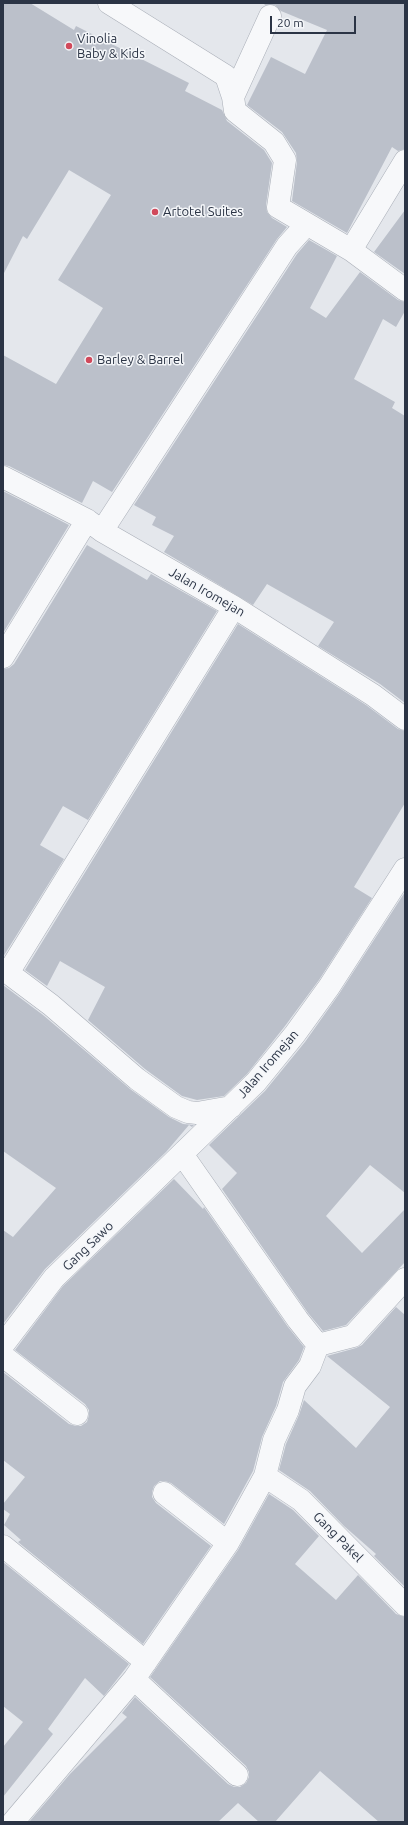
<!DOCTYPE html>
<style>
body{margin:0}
#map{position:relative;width:408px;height:1825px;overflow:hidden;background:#e4e7ec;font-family:Ubuntu,sans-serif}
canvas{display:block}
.frame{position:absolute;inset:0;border:4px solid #2b3445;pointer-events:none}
.scale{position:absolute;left:270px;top:16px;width:86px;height:18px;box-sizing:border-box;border:2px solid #2b3445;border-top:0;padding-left:5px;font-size:12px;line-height:14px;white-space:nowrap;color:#2b3445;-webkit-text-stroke:3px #f4f6f9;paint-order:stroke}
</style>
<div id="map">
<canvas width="408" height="1825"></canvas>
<div class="frame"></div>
<div class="scale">20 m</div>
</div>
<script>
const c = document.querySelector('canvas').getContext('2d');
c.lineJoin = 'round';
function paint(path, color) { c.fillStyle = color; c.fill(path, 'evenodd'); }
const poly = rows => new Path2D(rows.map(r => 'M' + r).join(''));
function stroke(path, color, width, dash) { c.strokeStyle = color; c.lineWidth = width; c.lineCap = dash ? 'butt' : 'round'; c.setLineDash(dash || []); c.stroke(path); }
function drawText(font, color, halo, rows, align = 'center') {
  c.font = font + ' Ubuntu,sans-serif'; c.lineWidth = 3; c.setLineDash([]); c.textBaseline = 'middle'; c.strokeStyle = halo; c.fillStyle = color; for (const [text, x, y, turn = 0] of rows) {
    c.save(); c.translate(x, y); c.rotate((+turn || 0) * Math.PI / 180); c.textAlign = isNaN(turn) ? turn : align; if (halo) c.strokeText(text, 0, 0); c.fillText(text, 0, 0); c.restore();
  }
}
paint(poly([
 [3,3,30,3,74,30,76,26,189,83,185,91,222,110,227,121,264,150,272,163,266,205,267,212,272,218,287,227,277,239,112,492,93,481,82,503,9,466,3,465,3,355,56,384,103,308,58,280,111,195,69,170,27,239,23,236,3,275],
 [263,3,405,3,405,149,398,151,392,147,347,233,292,201,297,162,296,153,282,132,247,105,271,57,305,74,327,30,281,11,275,5,265,5],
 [405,210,405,274,374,252],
 [309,240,337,256,310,308,326,318,360,272,398,300,405,302,405,311,396,327,383,319,354,379,395,402,392,408,405,416,405,703,380,684,318,646,334,622,267,584,253,605,164,552,174,536,152,525,156,517,134,505,297,254],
 [3,491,69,525,3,633],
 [87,545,147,580,151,574,217,611,88,820,63,806,40,845,64,859,3,957,3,669,9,668,14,664],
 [238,624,366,705,398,729,405,731,405,803,354,887,372,898,319,980,285,1026,247,1074,224,1096,197,1100,182,1096,145,1069,88,1020,105,987,60,961,47,986,25,970],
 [405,892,405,1193,370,1165,326,1216,362,1253,405,1209,405,1262,346,1325,323,1331,308,1313,222,1189,237,1173,209,1145,265,1091,305,1042,339,994],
 [3,985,43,1015,130,1089,169,1117,183,1124,194,1125,192,1127,189,1125,166,1152,45,1269,3,1324,3,1230,13,1237,56,1188,3,1151],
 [174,1179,203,1209,204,1207,288,1327,304,1347,299,1360,283,1382,276,1406,262,1437,253,1471,224,1524,171,1483,165,1481,160,1481,154,1486,152,1492,152,1497,156,1503,211,1546,143,1644,18,1542,21,1540,4,1525,10,1514,3,1509,3,1504,25,1477,3,1460,3,1372,69,1424,76,1426,81,1426,87,1422,89,1415,89,1410,85,1404,15,1350,63,1286],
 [396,1307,405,1315,405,1587,374,1556,376,1554,344,1526,310,1491,279,1470,286,1444,299,1415,304,1400,356,1448,390,1407,327,1356,356,1348,362,1345],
 [269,1494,293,1510,319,1536,295,1564,336,1600,358,1575,396,1614,405,1617,405,1822,379,1822,320,1771,275,1822,259,1822,238,1803,218,1822,29,1822,70,1774,127,1717,122,1713,135,1697,228,1784,234,1787,240,1787,246,1783,249,1777,249,1772,246,1766,150,1677,238,1550],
 [3,1562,129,1664,104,1696,85,1678,48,1729,53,1734,3,1797,3,1747,23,1722,3,1706]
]), '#bbc0ca');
const street = poly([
 [109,3,226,76,233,97,235,111,274,142,285,160,278,207,351,250,405,290],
 [233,97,270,16],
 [351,250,405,161],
 [3,477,87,520,102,531,234,607,373,695,405,719],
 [102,531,287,246,306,225],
 [3,657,87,520],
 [3,969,51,1005,137,1079,176,1107,188,1112,197,1113,231,1107],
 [8,973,234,607],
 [182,1154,298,1320,318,1345],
 [3,1345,54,1278,256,1082,295,1034,329,987,405,869],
 [318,1345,353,1336,405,1279],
 [3,1356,77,1414],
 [265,1476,301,1500,405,1605],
 [164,1493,228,1543],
 [3,1546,146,1662],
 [134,1679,237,1775],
 [13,1822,134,1679,228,1543,265,1476,274,1440,288,1410,295,1386,310,1366,318,1345]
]);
stroke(street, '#a9aeb7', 23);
stroke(street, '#f7f8fa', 22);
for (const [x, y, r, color] of [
 [69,46,4,"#d1495b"],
 [155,212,4,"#d1495b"],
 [89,360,4,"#d1495b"]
]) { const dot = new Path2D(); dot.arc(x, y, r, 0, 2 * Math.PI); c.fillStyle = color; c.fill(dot); stroke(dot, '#f4f6f9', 1.5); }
drawText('13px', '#2b3445', '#f4f6f9', [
 ["Vinolia",77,39],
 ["Baby & Kids",77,54],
 ["Artotel Suites",163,212],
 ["Barley & Barrel",97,360]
], 'left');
drawText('13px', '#2b3445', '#f4f6f9', [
 ["Jalan Iromejan",207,592,30],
 ["Jalan Iromejan",268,1064,-49],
 ["Gang Sawo",88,1246,-44],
 ["Gang Pakel",338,1537,45]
]);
</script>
